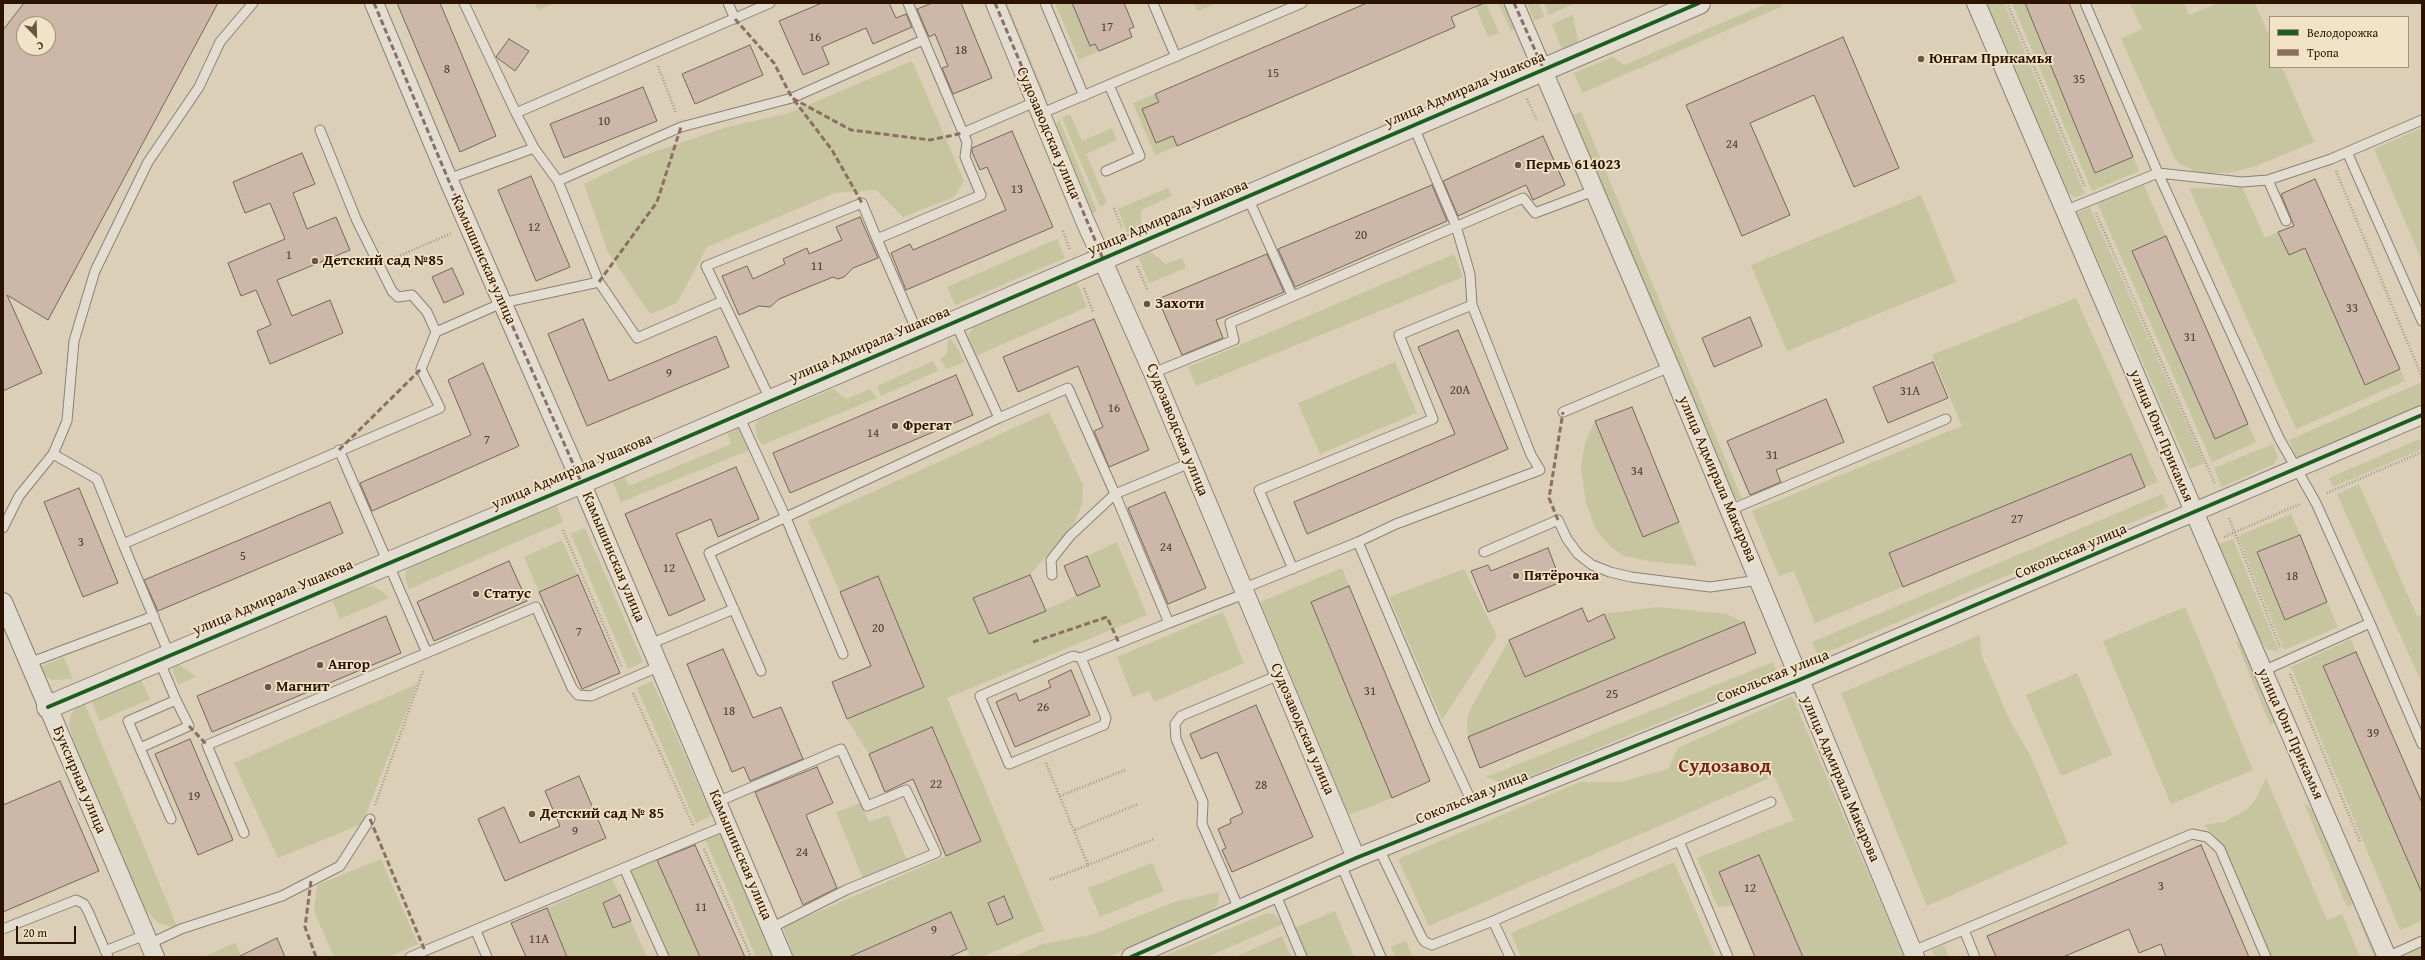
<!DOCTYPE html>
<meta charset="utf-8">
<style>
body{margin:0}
#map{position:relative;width:2425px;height:960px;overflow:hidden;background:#dbcfb8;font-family:"Gentium Book Plus",serif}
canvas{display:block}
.frame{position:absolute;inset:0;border:4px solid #2b1300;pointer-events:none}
.legend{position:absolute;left:2269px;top:16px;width:140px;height:52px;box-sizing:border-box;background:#f1e3c8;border:1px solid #a29078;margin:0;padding:5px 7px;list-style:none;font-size:12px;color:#2b1300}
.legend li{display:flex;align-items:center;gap:8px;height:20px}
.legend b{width:20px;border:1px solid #a29078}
.north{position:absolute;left:16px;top:16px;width:40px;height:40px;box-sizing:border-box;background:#f1e3c8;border:1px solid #a29078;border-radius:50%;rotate:157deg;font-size:11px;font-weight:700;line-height:16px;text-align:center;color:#2b1300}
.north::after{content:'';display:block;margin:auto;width:14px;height:18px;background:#695540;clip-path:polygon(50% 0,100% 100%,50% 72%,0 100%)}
.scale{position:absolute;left:16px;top:926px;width:60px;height:18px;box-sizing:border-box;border:2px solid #2b1300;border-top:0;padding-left:5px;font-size:12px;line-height:14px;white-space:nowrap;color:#2b1300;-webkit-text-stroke:3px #f1e3c8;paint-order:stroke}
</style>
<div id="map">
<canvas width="2425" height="960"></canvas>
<div class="frame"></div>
<ul class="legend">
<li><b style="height:5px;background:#1b5e20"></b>Велодорожка</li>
<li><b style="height:5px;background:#8d6e63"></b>Тропа</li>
</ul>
<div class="north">С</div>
<div class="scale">20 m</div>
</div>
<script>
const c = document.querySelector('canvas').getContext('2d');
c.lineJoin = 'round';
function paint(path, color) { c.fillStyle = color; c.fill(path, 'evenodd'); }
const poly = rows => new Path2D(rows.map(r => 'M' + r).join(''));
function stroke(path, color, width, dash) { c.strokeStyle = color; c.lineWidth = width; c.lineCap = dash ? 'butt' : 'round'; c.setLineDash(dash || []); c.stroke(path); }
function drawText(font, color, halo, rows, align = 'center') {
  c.font = font + ' "Gentium Book Plus",serif'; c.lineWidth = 3.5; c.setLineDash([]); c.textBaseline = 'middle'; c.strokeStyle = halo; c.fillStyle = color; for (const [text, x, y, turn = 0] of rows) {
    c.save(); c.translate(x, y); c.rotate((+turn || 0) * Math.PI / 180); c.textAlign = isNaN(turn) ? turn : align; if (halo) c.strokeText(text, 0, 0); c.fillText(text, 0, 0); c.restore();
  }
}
paint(poly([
 [535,3,555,3,538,10],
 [1003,3,1007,3,1046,97,1041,93],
 [1055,3,1072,3,1099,51,1079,60],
 [1194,3,1218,3,1197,11],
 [1474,3,1486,3,1499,33,1488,37],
 [1498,3,1506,3,1518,28,1511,31],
 [1527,3,1539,3,1544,17,1534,21],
 [1544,3,1575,3,1549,15],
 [1768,3,1781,3,1783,6,1582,93,1574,73,1613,57,1624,65],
 [1986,3,2004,3,2085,194,2075,197,2068,193],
 [2012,3,2025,3,2095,173,2133,157,2139,171,2092,191],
 [2130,3,2184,3,2189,15,2218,3,2255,3,2270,38,2270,67,2282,67,2314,142,2256,166,2228,173,2198,173,2180,164,2174,157,2121,39,2142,29],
 [1573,15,1578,42,1562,49,1552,24],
 [912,61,964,181,954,197,903,217,876,190,835,193,707,247,677,303,650,314,608,252,584,184,639,157,727,127,789,113],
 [1155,94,1159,102,1142,109,1156,143,1173,136,1177,146,1155,155,1133,103],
 [1581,112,1742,499,1738,500,1733,498,1573,115],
 [1070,114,1082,141,1112,128,1117,140,1086,154,1107,203,1100,207,1062,118],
 [1059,119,1097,211,1093,213,1056,125],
 [2422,128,2422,261,2374,149],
 [2144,185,2166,236,2132,251,2215,438,2248,424,2256,442,2212,462,2097,203],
 [2242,187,2265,238,2278,232,2289,255,2305,248,2365,385,2400,369,2405,381,2296,429,2189,188],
 [1168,188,1172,196,1141,210,1141,227,1127,232,1118,209],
 [1921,195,1956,282,1787,351,1751,265],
 [2090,207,2204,463,2190,469,2077,213],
 [1057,239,1065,258,955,305,947,287],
 [1151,252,1166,264,1182,258,1186,268,1149,283,1138,257],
 [1454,254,1463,277,1196,386,1188,367],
 [1077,283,1087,307,976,356,968,335,973,327],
 [2076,298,2158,482,2145,487,2130,454,1889,553,1903,587,1815,623,1794,571,1779,576,1752,511,1962,426,1932,355],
 [949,338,956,345,964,362,946,369,940,359,946,355],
 [933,361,938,371,881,396,877,386],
 [1395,362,1417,413,1320,454,1298,403],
 [2422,382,2422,406,2297,460,2289,440],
 [833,389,847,399,870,389,877,398,762,445,757,437,755,425,758,420],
 [1049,412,1083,485,1082,504,1075,522,1030,575,973,598,989,634,1079,595,1087,556,1117,542,1147,615,947,698,1044,930,982,957,970,957,951,912,849,957,794,957,783,927,981,841,932,727,869,754,847,719,924,687,878,576,840,592,808,521],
 [1595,421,1643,536,1679,522,1697,566,1648,561,1624,556,1611,547,1596,530,1586,503,1581,467,1585,443],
 [741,426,750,450,621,502,612,480,624,475,629,486,731,444,727,433],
 [2422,438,2422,449,2333,487,2329,478],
 [2273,444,2278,457,2274,464,2222,487,2214,468],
 [2359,484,2417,616,2422,615,2422,684,2337,494],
 [2162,494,2168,507,1818,656,1812,642],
 [556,504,563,522,409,589,405,577,406,570,415,564],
 [2291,514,2300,535,2257,553,2284,619,2327,602,2338,627,2284,650,2238,536],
 [585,528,643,662,628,669,571,534],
 [2233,539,2279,651,2268,650,2261,642,2217,545],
 [562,540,578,575,539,592,524,557],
 [1342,568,1349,586,1311,603,1392,798,1349,815,1260,602],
 [1464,569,1497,636,1442,720,1389,597],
 [372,586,382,591,389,598,340,619,332,600,363,587],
 [1658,607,1726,614,1744,622,1468,737,1467,720,1471,708,1509,640,1525,677,1614,638,1604,614],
 [2185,607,2253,770,2171,804,2103,641],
 [1223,612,1244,663,1154,702,1149,691,1133,697,1117,657],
 [1980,635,1981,654,2010,721,2030,755,2068,844,1927,906,1841,693],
 [2351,639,2356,652,2323,666,2422,893,2422,921,2400,930,2291,667],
 [2236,641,2247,646,2278,721,2270,725],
 [64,657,73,679,52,680,39,671,38,668],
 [176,662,196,677,178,685,170,664],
 [1773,662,1778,674,1516,782,1502,783,1486,777],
 [2077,673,2112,755,2061,776,2026,695],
 [141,679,150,699,100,721,91,701],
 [652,681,712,816,696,823,637,688],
 [417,684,362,824,278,858,234,763],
 [1792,696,1904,957,1803,957,1759,855,1719,872,1733,906,1718,907,1697,858,1794,820,1774,776,1429,926,1398,859,1580,782,1621,782,1668,769,1678,748],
 [84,702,177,926,171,927,158,923,145,909,74,745,69,724,71,715,75,708],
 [2266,778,2327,920,2342,914,2360,957,2271,957,2225,847,2204,825,2224,822,2246,810,2255,800],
 [861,803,869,822,888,815,907,860,863,878,836,812],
 [2304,803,2316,813,2354,904,2347,907],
 [720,832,775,957,756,957,705,839],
 [381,859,418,944,388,957,334,957,314,911,317,885],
 [657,859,700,957,669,957,629,870],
 [1674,862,1716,957,1521,957,1511,933],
 [1152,863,1164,891,1100,917,1088,888],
 [612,879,620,895,603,903,613,928,631,921,647,957,567,957,547,908],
 [1220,892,1217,906,1210,912,1108,957,1013,957,1043,944,1091,935,1174,902],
 [1335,911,1354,957,1307,957,1294,928],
 [1267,913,1274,914,1283,924,1207,957,1162,957],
 [2365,915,2383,957,2374,957,2358,918],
 [1282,936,1291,957,1235,957],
 [1405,941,1413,957,1395,957,1391,947],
 [235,943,242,957,203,957],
 [1944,945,1949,957,1935,957,1932,950],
 [2422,947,2422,957,2405,957,2411,952]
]), '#c6c59f');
const building = poly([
 [24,3,218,3,48,320,7,295,42,373,3,391,3,30,24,3],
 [24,24,48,24,48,48,24,48,24,24],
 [397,3,440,3,496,136,460,152,397,3],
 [822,3,889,3,896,18,906,14,912,27,873,44,866,28,822,47,829,64,803,75,779,21,822,3],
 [932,3,961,3,992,78,953,94,942,68,948,66,935,34,929,37,917,9,932,3],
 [1072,3,1124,3,1134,27,1129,29,1132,37,1099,51,1095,44,1090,46,1072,3],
 [1367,3,1484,3,1451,17,1455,27,1351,72,1177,146,1173,136,1156,143,1142,109,1159,102,1155,94,1367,3],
 [2025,3,2069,3,2133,157,2095,173,2025,3],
 [1843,37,1899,168,1854,187,1814,95,1750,123,1790,215,1742,236,1686,105,1843,37],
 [509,39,529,51,515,71,496,57,509,39],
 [750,45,763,75,695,104,682,74,750,45],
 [643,87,657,121,564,158,550,124,643,87],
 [1012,131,1053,227,906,290,891,253,910,244,913,250,1006,210,987,167,980,170,972,152,972,148,1012,131],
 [1543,136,1565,185,1533,200,1526,185,1458,216,1443,181,1543,136],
 [302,153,315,184,293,193,307,229,336,217,350,250,277,280,292,316,330,300,343,333,270,364,257,331,271,325,256,290,241,296,228,263,285,239,270,203,245,213,233,182,302,153],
 [531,176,570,267,536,281,498,190,531,176],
 [2315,179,2400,369,2365,385,2305,248,2289,255,2278,232,2294,226,2281,194,2315,179],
 [1432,185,1447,221,1295,287,1278,249,1432,185],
 [860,217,878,258,853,268,844,277,838,279,833,277,779,299,770,307,759,306,739,315,722,276,747,266,753,279,785,264,783,259,807,248,809,254,842,240,836,227,860,217],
 [2166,236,2248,424,2215,439,2132,251,2166,236],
 [1267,254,1284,292,1216,320,1223,338,1182,355,1158,299,1267,254],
 [452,268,464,294,444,303,432,277,452,268],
 [1750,317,1762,346,1714,367,1702,338,1750,317],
 [583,319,609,381,716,336,729,367,587,426,548,334,583,319],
 [1094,319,1149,450,1109,467,1094,431,1103,427,1078,366,1018,392,1003,357,1094,319],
 [1458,330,1508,449,1307,534,1294,502,1455,434,1418,347,1458,330],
 [1933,362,1948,398,1888,423,1873,387,1933,362],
 [483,363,519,446,372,511,360,483,471,435,448,380,483,363],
 [956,375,973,415,790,493,773,453,956,375],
 [1826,399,1844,442,1776,470,1781,482,1750,495,1727,441,1826,399],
 [1632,407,1679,522,1643,537,1595,421,1632,407],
 [2131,454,2145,487,1903,587,1889,553,2131,454],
 [736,467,759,519,718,537,711,519,676,534,705,600,669,616,625,514,736,467],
 [79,488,118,583,83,597,44,502,79,488],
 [1165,492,1206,588,1168,604,1128,508,1165,492],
 [330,502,343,533,158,611,144,580,330,502],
 [2300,535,2327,602,2285,620,2257,552,2300,535],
 [1548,548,1561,582,1488,612,1471,571,1488,565,1491,571,1548,548],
 [1087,556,1100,586,1077,596,1064,566,1087,556],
 [509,561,527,601,434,641,417,602,509,561],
 [578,575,620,673,582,689,539,592,578,575],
 [1030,575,1046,611,989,634,973,598,1030,575],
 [878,576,924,687,847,719,832,682,871,666,840,592,878,576],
 [1349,586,1430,781,1392,798,1311,602,1349,586],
 [1582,608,1588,622,1604,614,1615,638,1525,677,1509,640,1582,608],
 [386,616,401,653,212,732,197,696,386,616],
 [1744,622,1756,653,1480,768,1468,737,1744,622],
 [723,649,753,718,781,707,803,759,750,781,744,767,732,772,687,664,723,649],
 [2356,652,2422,803,2422,893,2323,666,2356,652],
 [1071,670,1090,715,1015,747,996,702,1016,693,1019,701,1051,687,1048,681,1071,670],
 [1256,705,1313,837,1232,872,1222,850,1226,848,1218,829,1231,823,1230,819,1243,813,1217,752,1201,759,1190,734,1256,705],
 [932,727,981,841,946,856,913,779,885,792,869,754,932,727],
 [190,739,233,840,198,855,155,754,190,739],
 [817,767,833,803,806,815,837,888,803,905,755,792,817,767],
 [579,776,606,838,505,881,478,819,504,807,520,843,560,826,545,791,579,776],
 [60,781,99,871,3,912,3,805,60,781],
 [695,845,745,957,700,957,657,860,695,845],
 [2201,845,2249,957,2166,957,2161,944,2139,953,2129,929,2063,957,1996,957,1987,936,2201,845],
 [1759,855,1803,957,1755,957,1719,872,1759,855],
 [620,895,631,921,613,928,603,903,620,895],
 [1004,896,1013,918,997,925,988,903,1004,896],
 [547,908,567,957,526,957,511,923,547,908],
 [951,912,967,949,949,957,849,957,951,912],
 [277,938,285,957,238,957,277,938]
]);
paint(building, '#ccb7a9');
stroke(building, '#72695a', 1);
const service = poly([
 [464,3,516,113],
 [728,3,735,19],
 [1045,3,1084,96],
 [1153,3,1176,57],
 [2085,3,2158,173,2279,438,2316,503,2370,623,2422,744],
 [1040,114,1302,3],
 [963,133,1035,102],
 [534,148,558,181,599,282],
 [2347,152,2422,321],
 [1106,171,1140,156,1109,85],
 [448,179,534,148,516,113,770,3],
 [2268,180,2286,221],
 [558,181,681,127,792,98,923,40],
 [1248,198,1292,295],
 [2064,211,2158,173,2242,182,2268,180,2331,159,2422,120],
 [877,239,919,336],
 [723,301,771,401],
 [955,322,999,418],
 [436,332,502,303,599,282,637,338,723,301,706,266,862,203,877,239,981,195,965,157,967,142,908,3],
 [1153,373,1234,340,1230,323,1523,198,1535,213,1596,190],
 [1563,412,1670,367],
 [738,414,786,518,843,654],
 [339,450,427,653],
 [53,454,97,479,123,544],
 [1190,463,1115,494,1169,623,1244,594],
 [1730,510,1946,419],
 [3,528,19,496,53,454,67,421,74,341,95,271,148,162,199,87,220,42,253,3],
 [1358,542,1436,725,1475,809],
 [1484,552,1558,520,1567,539,1578,554,1592,565,1610,572,1631,577,1710,587,1759,580],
 [1293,569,1259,490,1433,419,1399,335,1472,305,1470,274,1456,226,1413,125],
 [1242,589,1358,542,1396,524,1540,470,1531,455,1472,305],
 [650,644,734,609],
 [170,656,123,544,440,408,421,369,436,332,427,312,412,295,398,297,392,291,357,221,320,130],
 [1081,658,1073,656,980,696,1009,764,1104,725,1106,718,1081,658,1169,623],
 [159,660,176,700,128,721,171,819],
 [29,663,154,616],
 [761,671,709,553,999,418,1068,388,1115,494,1070,536,1051,560,1052,575],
 [2263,671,2370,623],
 [140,748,189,726,176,700],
 [717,802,841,749,867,806,906,790,936,853,846,890,771,928],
 [244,833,207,745,536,607,572,688,578,695,591,696,660,666],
 [1679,841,1771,802],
 [1379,849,1422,938,1425,942,1432,945,1493,921,1679,841,1728,957],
 [1341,865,1381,957],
 [624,868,664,957],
 [1275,893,1302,957],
 [1239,909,1202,824,1203,802,1176,739,1175,724,1181,716,1279,675],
 [1493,921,1510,957],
 [3,929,76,900,84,904,88,911,108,957],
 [1964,930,1975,957],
 [476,931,487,957],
 [149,944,181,929,282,896,340,866,370,819],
 [105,951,145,935],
 [1913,951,2192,834,2207,837,2220,849,2266,957],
 [410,957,727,825],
 [2387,957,2422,941]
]);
const minor = poly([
 [374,3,448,179,581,482,783,957],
 [995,3,1085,221,1153,373,1356,858],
 [1514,3,1670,367,1915,957],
 [1976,3,2208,544,2387,957],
 [3,602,155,957],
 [1131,957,1356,858,1799,680,2422,415]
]);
const tertiary = poly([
 [48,707,603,473,1699,3]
]);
stroke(service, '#8b8173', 11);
stroke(minor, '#8b8173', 20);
stroke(tertiary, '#8b8173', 24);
stroke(poly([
 [2007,3,2085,187],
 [658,66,676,113],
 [1527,99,1537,121],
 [2336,171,2422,377],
 [1114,208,1122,228],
 [2096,213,2215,484],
 [1063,231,1070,250],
 [392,259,452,233],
 [1137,266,1148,291],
 [1084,288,1093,312],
 [2327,493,2422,452],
 [2229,518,2280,647],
 [563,530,622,668],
 [2224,537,2300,504],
 [2290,674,2360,841],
 [633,693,693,825],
 [1046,763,1088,865,1049,880],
 [1060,796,1125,770],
 [375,805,423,671],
 [1075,830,1138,804],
 [704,849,751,957],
 [1088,865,1154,839]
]), '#9f988e', 2.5, [1, 2]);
stroke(service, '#e3ddd1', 9);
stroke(minor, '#e3ddd1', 18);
stroke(tertiary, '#e3ddd1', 22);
stroke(poly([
 [374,3,448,179,581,482],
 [995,3,1103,259],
 [1514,3,1543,68],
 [735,19,774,63,792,98,851,130,930,140,963,133],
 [794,100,832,150,862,203],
 [599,282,657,202,681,127],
 [339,450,421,369],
 [1558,520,1549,498,1563,412],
 [1033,642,1107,617,1119,643],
 [189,726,207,745],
 [370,819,425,951],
 [311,881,305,927,316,957]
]), '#8d6e63', 3, [6, 3]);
stroke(poly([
 [48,707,603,473,1699,3],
 [1131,957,1356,858,1799,680,2422,415]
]), '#1b5e20', 4);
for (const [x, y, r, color] of [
 [1921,59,4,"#695540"],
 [1518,165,4,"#695540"],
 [315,261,4,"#695540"],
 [1147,304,4,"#695540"],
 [895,426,4,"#695540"],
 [1516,576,4,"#695540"],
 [476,594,4,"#695540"],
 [320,665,4,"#695540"],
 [268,687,4,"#695540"],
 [532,814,4,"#695540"]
]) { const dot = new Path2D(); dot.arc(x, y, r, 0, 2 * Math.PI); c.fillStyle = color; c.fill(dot); stroke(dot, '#f1e3c8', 1.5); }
drawText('13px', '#533c2a', null, [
 ["17",1107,28],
 ["16",815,38],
 ["18",961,51],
 ["8",447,70],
 ["15",1273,74],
 ["35",2079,80],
 ["10",604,122],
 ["24",1732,145],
 ["13",1017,190],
 ["12",534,228],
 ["20",1361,236],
 ["1",289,256],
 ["11",817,267],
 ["33",2352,309],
 ["31",2190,338],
 ["9",669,374],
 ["20А",1460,391],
 ["31А",1910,392],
 ["16",1114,409],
 ["14",873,434],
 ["7",487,441],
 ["31",1772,456],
 ["34",1637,472],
 ["27",2017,520],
 ["3",81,543],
 ["24",1166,548],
 ["5",243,557],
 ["12",669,569],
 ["18",2292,577],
 ["20",878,629],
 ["7",579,633],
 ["31",1370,692],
 ["25",1612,695],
 ["26",1043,708],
 ["18",729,712],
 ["39",2373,734],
 ["22",936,785],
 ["28",1261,786],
 ["19",194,797],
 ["9",575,832],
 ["24",802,853],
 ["3",2161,887],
 ["12",1750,889],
 ["11",701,908],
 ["9",934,931],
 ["11А",539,940]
]);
drawText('bold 15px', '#2b1300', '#f1e3c8', [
 ["Юнгам Прикамья",1929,59],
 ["Пермь 614023",1526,165],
 ["Детский сад №85",323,261],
 ["Захоти",1155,304],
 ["Фрегат",903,426],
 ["Пятёрочка",1524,576],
 ["Статус",484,594],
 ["Ангор",328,665],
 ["Магнит",276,687],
 ["Детский сад № 85",540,814]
], 'left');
drawText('15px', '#2b1300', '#f1e3c8', [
 ["улица Адмирала Ушакова",1465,90,-23],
 ["Судозаводская улица",1048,133,67],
 ["улица Адмирала Ушакова",1168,218,-23],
 ["Камышинская улица",483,260,66],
 ["улица Адмирала Ушакова",870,345,-23],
 ["Судозаводская улица",1177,430,68],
 ["улица Юнг Прикамья",2161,436,67],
 ["улица Адмирала Ушакова",572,472,-23],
 ["улица Адмирала Макарова",1717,479,67],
 ["Сокольская улица",2071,552,-23],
 ["Камышинская улица",613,557,67],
 ["улица Адмирала Ушакова",273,598,-23],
 ["Сокольская улица",1773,677,-22],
 ["Судозаводская улица",1302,729,67],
 ["улица Юнг Прикамья",2290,734,66],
 ["улица Адмирала Макарова",1840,779,67],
 ["Буксирная улица",79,780,67],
 ["Сокольская улица",1472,798,-22],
 ["Камышинская улица",740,855,67]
]);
drawText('bold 19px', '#7a1f14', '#f1e3c8', [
 ["Судозавод",1725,767]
]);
</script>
